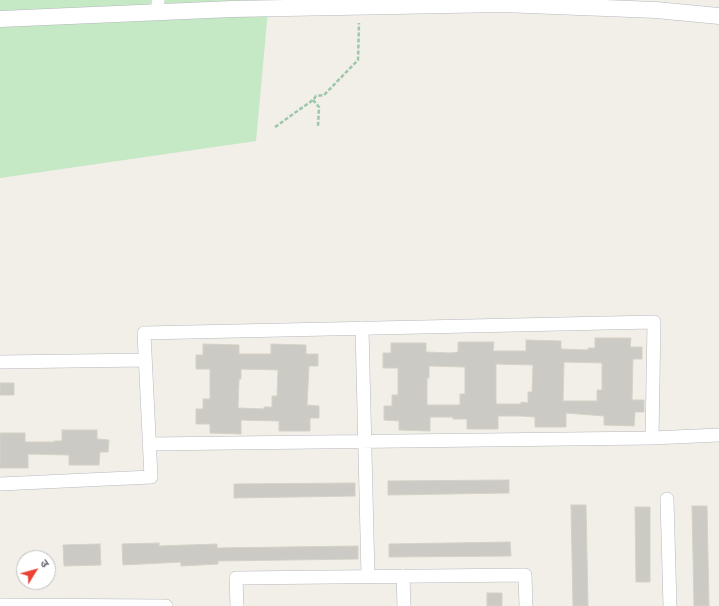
<!DOCTYPE html>
<meta charset="utf-8">
<style>
body{margin:0}
#map{position:relative;width:719px;height:606px;overflow:hidden;background:#f1efe8;font-family:"Noto Sans","Noto Sans Devanagari",sans-serif}
canvas{display:block}
.north{position:absolute;left:16px;top:550px;width:40px;height:40px;box-sizing:border-box;background:#fff;border:1px solid #bfc1c3;border-radius:50%;rotate:53deg;font-size:11px;font-weight:700;line-height:16px;text-align:center;color:#5f6368}
.north::after{content:'';display:block;margin:auto;width:14px;height:18px;background:#ea4335;clip-path:polygon(50% 0,100% 100%,50% 72%,0 100%)}
</style>
<div id="map">
<canvas width="719" height="606"></canvas>
<div class="north">उ</div>
</div>
<script>
const c = document.querySelector('canvas').getContext('2d');
c.lineJoin = 'round';
function paint(path, color) { c.fillStyle = color; c.fill(path, 'evenodd'); }
const poly = rows => new Path2D(rows.map(r => 'M' + r).join(''));
function stroke(path, color, width, dash) { c.strokeStyle = color; c.lineWidth = width; c.lineCap = dash ? 'butt' : 'round'; c.setLineDash(dash || []); c.stroke(path); }
paint(poly([
 [0,0,269,0,256,141,0,178]
]), '#c5e8c5');
const building = poly([
 [595,338,631,338,630,347,642,347,642,359,633,359,632,400,644,400,644,412,635,412,634,426,604,425,604,416,566,413,566,427,535,427,535,417,521,416,498,416,498,429,467,429,467,419,453,419,453,417,430,417,430,431,399,430,399,421,384,420,384,406,392,406,392,395,398,395,398,368,383,368,383,353,391,353,391,343,426,343,426,352,451,353,458,352,458,342,494,342,493,351,526,351,526,340,561,341,561,349,588,350,588,348,595,348,595,338],
 [564,362,602,363,602,390,597,390,597,401,563,401,564,362],
 [496,364,533,365,532,392,528,392,528,403,521,402,521,404,496,404,496,364],
 [429,366,465,367,465,394,460,394,460,405,427,405,427,378,429,378,429,366],
 [203,344,239,345,239,354,271,354,271,344,306,345,306,354,318,354,318,366,309,366,307,405,319,406,319,418,310,418,310,431,279,431,279,421,241,420,241,434,210,433,210,424,196,424,196,409,203,409,203,399,210,399,210,369,196,369,196,355,203,355,203,344],
 [241,369,278,370,277,396,272,396,272,407,264,407,264,409,238,408,239,379,241,379,241,369],
 [0,383,14,383,14,395,0,395,0,383],
 [62,430,97,430,97,439,109,440,108,452,100,452,99,465,69,465,69,455,28,454,28,468,0,468,0,433,25,433,25,442,54,442,54,441,62,441,62,430],
 [509,480,509,493,388,495,388,481,509,480],
 [355,483,355,496,234,498,234,484,355,483],
 [571,505,586,505,588,606,573,606,571,505],
 [692,506,707,506,709,606,694,606,692,506],
 [635,507,650,507,650,582,636,582,635,507],
 [510,542,511,556,389,557,389,544,510,542],
 [159,543,159,546,217,544,217,548,358,546,358,559,218,561,218,564,181,566,181,562,123,565,122,544,159,543],
 [100,544,101,565,64,566,63,545,100,544],
 [487,593,502,593,502,606,487,606,487,593]
]);
paint(building, '#cccac5');
stroke(building, '#d6d1c6', 1);
const minor = poly([
 [158,12,158,0],
 [362,328,368,576],
 [0,362,145,360],
 [149,444,652,438,719,435],
 [0,484,151,477,144,333,654,322,652,438],
 [667,499,670,606],
 [403,576,404,606],
 [0,605,166,606],
 [237,606,236,578,525,575,526,606]
]);
const tertiary = poly([
 [0,19,232,9,502,4,656,10,719,16]
]);
stroke(minor, '#b5b8bc', 14);
stroke(tertiary, '#b5b8bc', 17);
stroke(poly([
 [313,100,319,107,318,126],
 [275,127,313,100,316,96,324,95,358,60,359,23]
]), '#9cc7a9', 2.5, [4, 2]);
stroke(minor, '#fff', 13);
stroke(tertiary, '#fff', 16);
</script>
